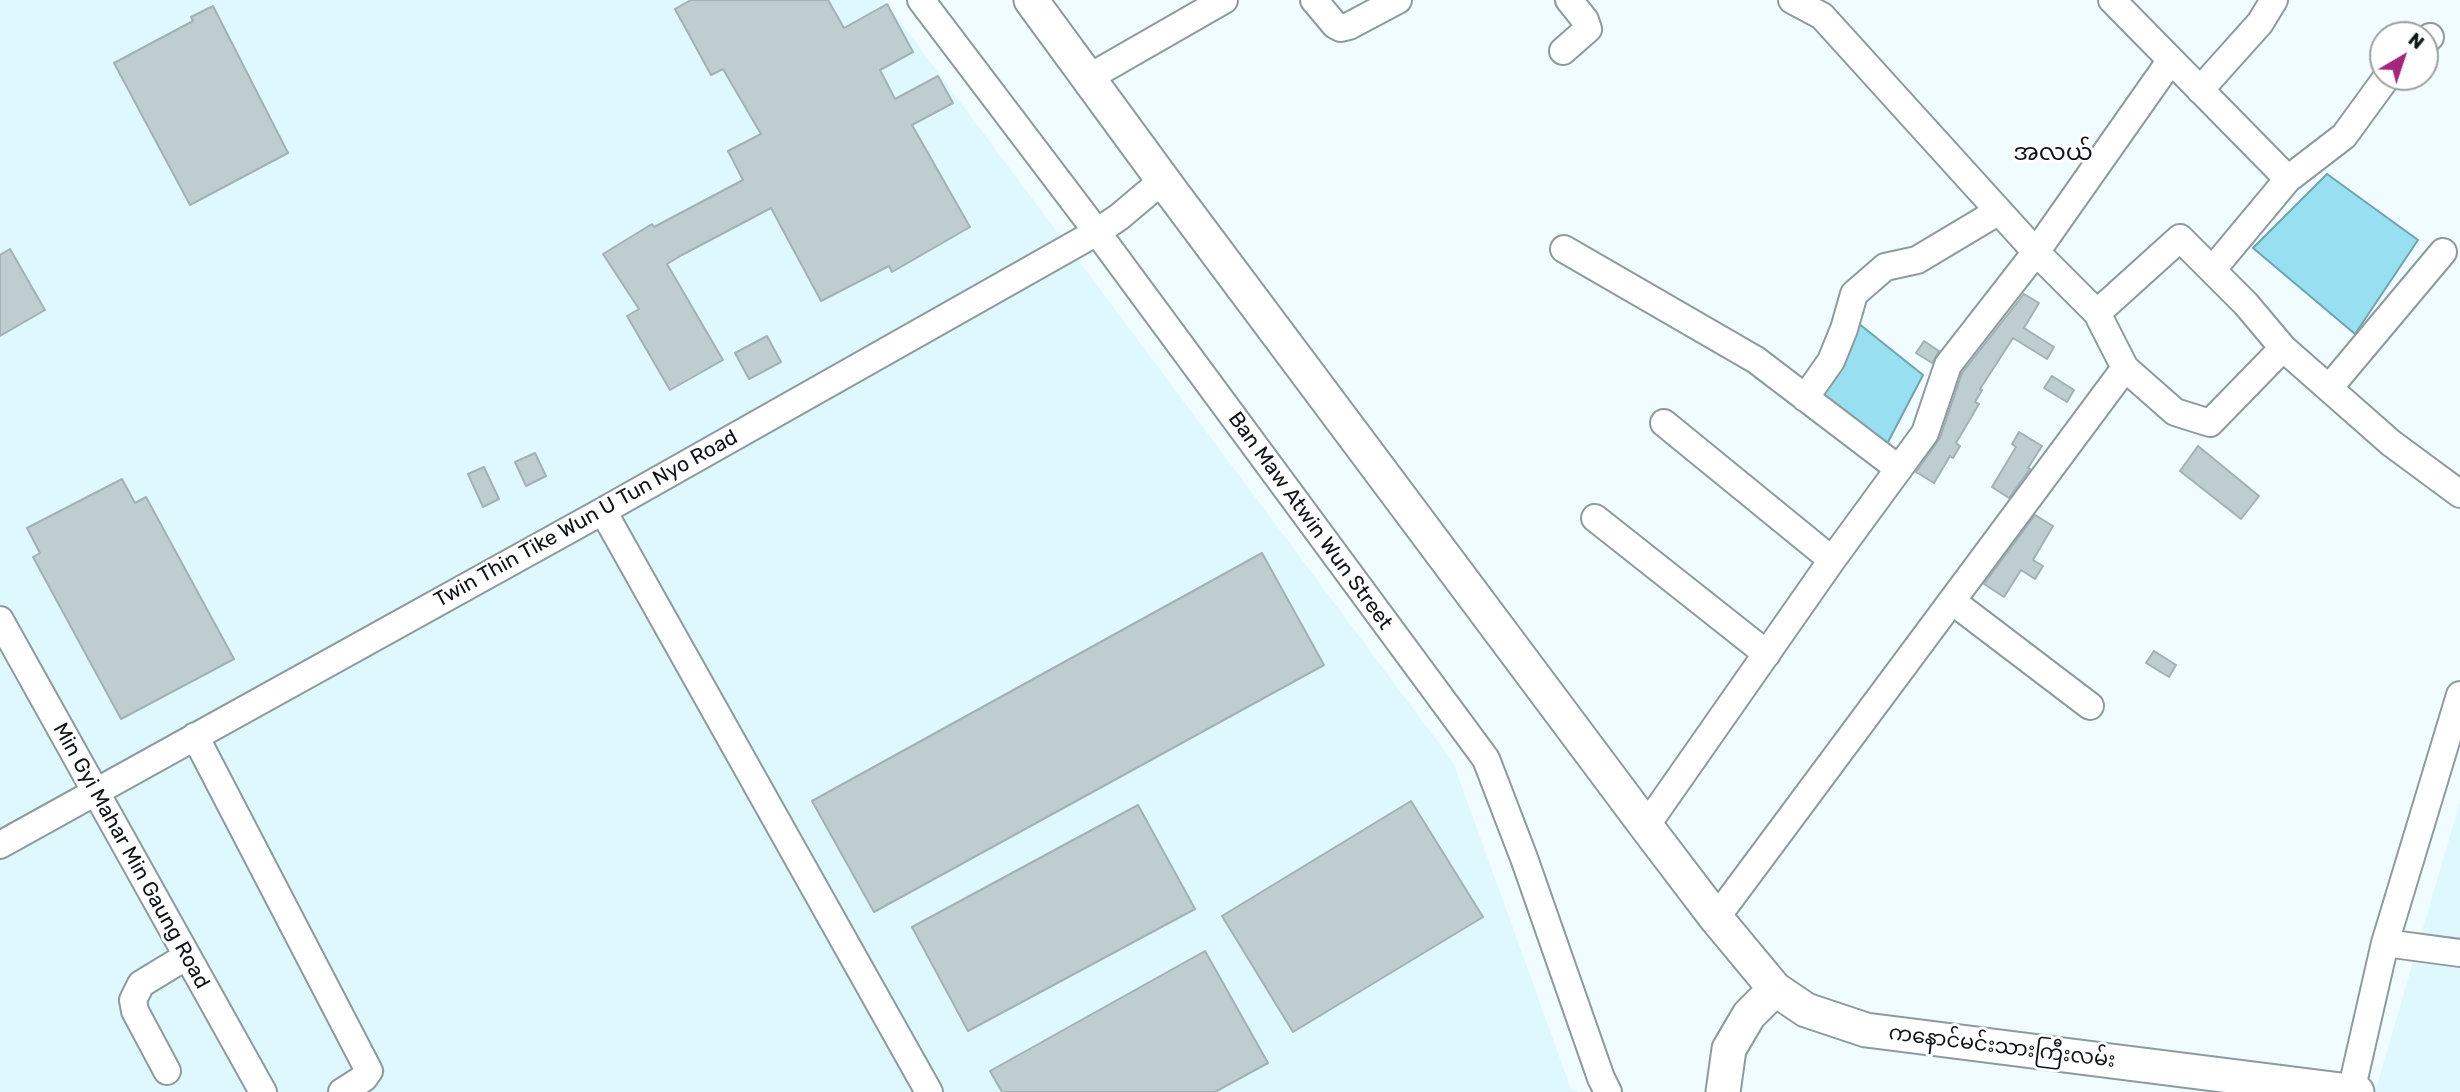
<!DOCTYPE html>
<meta charset="utf-8">
<style>
body{margin:0}
#map{position:relative;width:2460px;height:1092px;overflow:hidden;background:#f0fcff;font-family:Rubik,sans-serif}
canvas{display:block}
.north{position:absolute;left:2369px;top:21px;width:70px;height:70px;box-sizing:border-box;background:#fff;border:2px solid #9fa1a2;border-radius:50%;rotate:39deg;font-size:19px;font-weight:700;line-height:28px;text-align:center;color:#0f1416}
.north::after{content:'';display:block;margin:auto;width:24px;height:32px;background:#a2287d;clip-path:polygon(50% 0,100% 100%,50% 72%,0 100%)}
</style>
<div id="map">
<canvas width="2460" height="1092"></canvas>
<div class="north">N</div>
</div>
<script>
const c = document.querySelector('canvas').getContext('2d');
c.lineJoin = 'round';
function paint(path, color) { c.fillStyle = color; c.fill(path, 'evenodd'); }
const poly = rows => new Path2D(rows.map(r => 'M' + r).join(''));
function stroke(path, color, width, dash) { c.strokeStyle = color; c.lineWidth = width; c.lineCap = dash ? 'butt' : 'round'; c.setLineDash(dash || []); c.stroke(path); }
function drawText(font, color, halo, rows, align = 'center') {
  c.font = font + ' Rubik,"Noto Sans Myanmar",sans-serif'; c.lineWidth = 6; c.setLineDash([]); c.textBaseline = 'middle'; c.strokeStyle = halo; c.fillStyle = color; for (const [text, x, y, turn = 0] of rows) {
    c.save(); c.translate(x, y); c.rotate((+turn || 0) * Math.PI / 180); c.textAlign = isNaN(turn) ? turn : align; if (halo) c.strokeText(text, 0, 0); c.fillText(text, 0, 0); c.restore();
  }
}
paint(poly([
 [0,0,884,0,1453,762,1571,1089,1579,1092,0,1092],
 [2460,802,2460,1092,2375,1092]
]), '#dff8fe');
const water = poly([
 [2327,174,2418,240,2355,334,2253,248,2327,174],
 [1858,323,1923,375,1887,444,1818,395,1858,323]
]);
paint(water, '#98e0f1');
stroke(water, '#6fa3af', 2);
const building = poly([
 [691,0,828,0,844,28,887,4,913,52,880,70,895,99,938,76,953,103,912,125,970,227,892,272,889,266,821,301,771,208,682,255,667,264,723,360,670,390,627,316,639,309,603,254,652,224,654,227,743,180,728,151,761,134,723,69,711,75,675,9,691,0],
 [213,6,288,153,190,205,114,63,193,21,191,17,213,6],
 [10,249,45,310,0,336,0,255,10,249],
 [2024,294,2039,303,2024,328,2054,347,2047,359,2013,338,1980,389,1982,390,1975,402,1979,404,1956,443,1960,446,1953,458,1950,456,1934,483,1916,472,1940,438,1962,373,2024,294],
 [767,336,781,362,749,379,735,353,767,336],
 [1924,341,1939,351,1932,363,1916,353,1924,341],
 [2052,376,2074,390,2067,402,2044,388,2052,376],
 [2019,432,2042,446,2028,468,2030,469,2009,498,1992,487,2016,447,2012,444,2019,432],
 [2198,446,2259,496,2241,519,2180,471,2198,446],
 [535,453,546,476,526,486,515,462,535,453],
 [484,467,499,499,483,507,468,474,484,467],
 [122,479,135,503,146,497,234,659,121,719,33,557,40,553,27,528,122,479],
 [2035,515,2053,526,2033,560,2043,566,2035,579,2021,570,2004,597,1984,584,2035,515],
 [1262,553,1324,665,874,912,812,801,1262,553],
 [2154,651,2176,665,2169,677,2146,663,2154,651],
 [1411,801,1483,917,1293,1032,1222,916,1411,801],
 [1138,805,1195,909,968,1031,912,927,1138,805],
 [1205,951,1268,1063,1215,1092,1002,1092,990,1071,1205,951]
]);
paint(building, '#becdd0');
stroke(building, '#a3b1b5', 2);
const minor = poly([
 [921,0,1097,232,1486,759,1524,858,1601,1078,1608,1092],
 [1314,0,1335,25,1341,28,1349,26,1398,0],
 [1792,0,1822,16,2036,252,2097,313,2125,368,2175,412,2210,423,2283,348],
 [2112,0,2288,179],
 [2425,41,2430,37],
 [1563,51,1588,29,1585,20,1569,0],
 [1088,78,1224,0],
 [2200,90,2260,23,2274,0],
 [1564,249,1756,360,1899,469],
 [2213,269,2288,179,2344,136,2387,77],
 [2097,313,2180,238,2246,304,2283,348,2391,443,2460,494],
 [2329,388,2443,252],
 [1805,398,1831,361,1844,329,1854,294,1885,267,1917,260,1999,211],
 [1664,423,1832,560],
 [603,511,929,1092],
 [1595,518,1767,654],
 [1952,601,2090,706],
 [0,620,263,1092],
 [195,736,369,1071,364,1078,342,1092],
 [1646,826,1832,560,1925,433,1948,365,2036,252,2171,60],
 [0,845,603,511,1097,232,1119,217,1163,180],
 [1716,918,2125,368],
 [2385,943,2460,953],
 [167,1071,135,1011,133,1000,141,984,187,956],
 [2351,1092,2385,943,2460,695]
]);
const major = poly([
 [1031,0,1171,191,1646,826,1716,918,1775,989,1806,1010,1866,1030,2357,1092],
 [1723,1092,1729,1049,1749,1015,1775,989]
]);
stroke(minor, '#8d9b9e', 30);
stroke(major, '#8d9b9e', 37);
stroke(minor, '#fff', 26);
stroke(major, '#fff', 33);
drawText('21px', '#0f1416', '#fff', [
 ["Twin Thin Tike Wun U Tun Nyo Road",586,519,-29],
 ["Ban Maw Atwin Wun Street",1310,521,54],
 ["Min Gyi Mahar Min Gaung Road",131,856,61],
 ["ကနောင်မင်းသားကြီးလမ်း",2002,1047,7]
]);
drawText('24px', '#0f1416', '#fff', [
 ["အလယ်",2053,153]
]);
</script>
